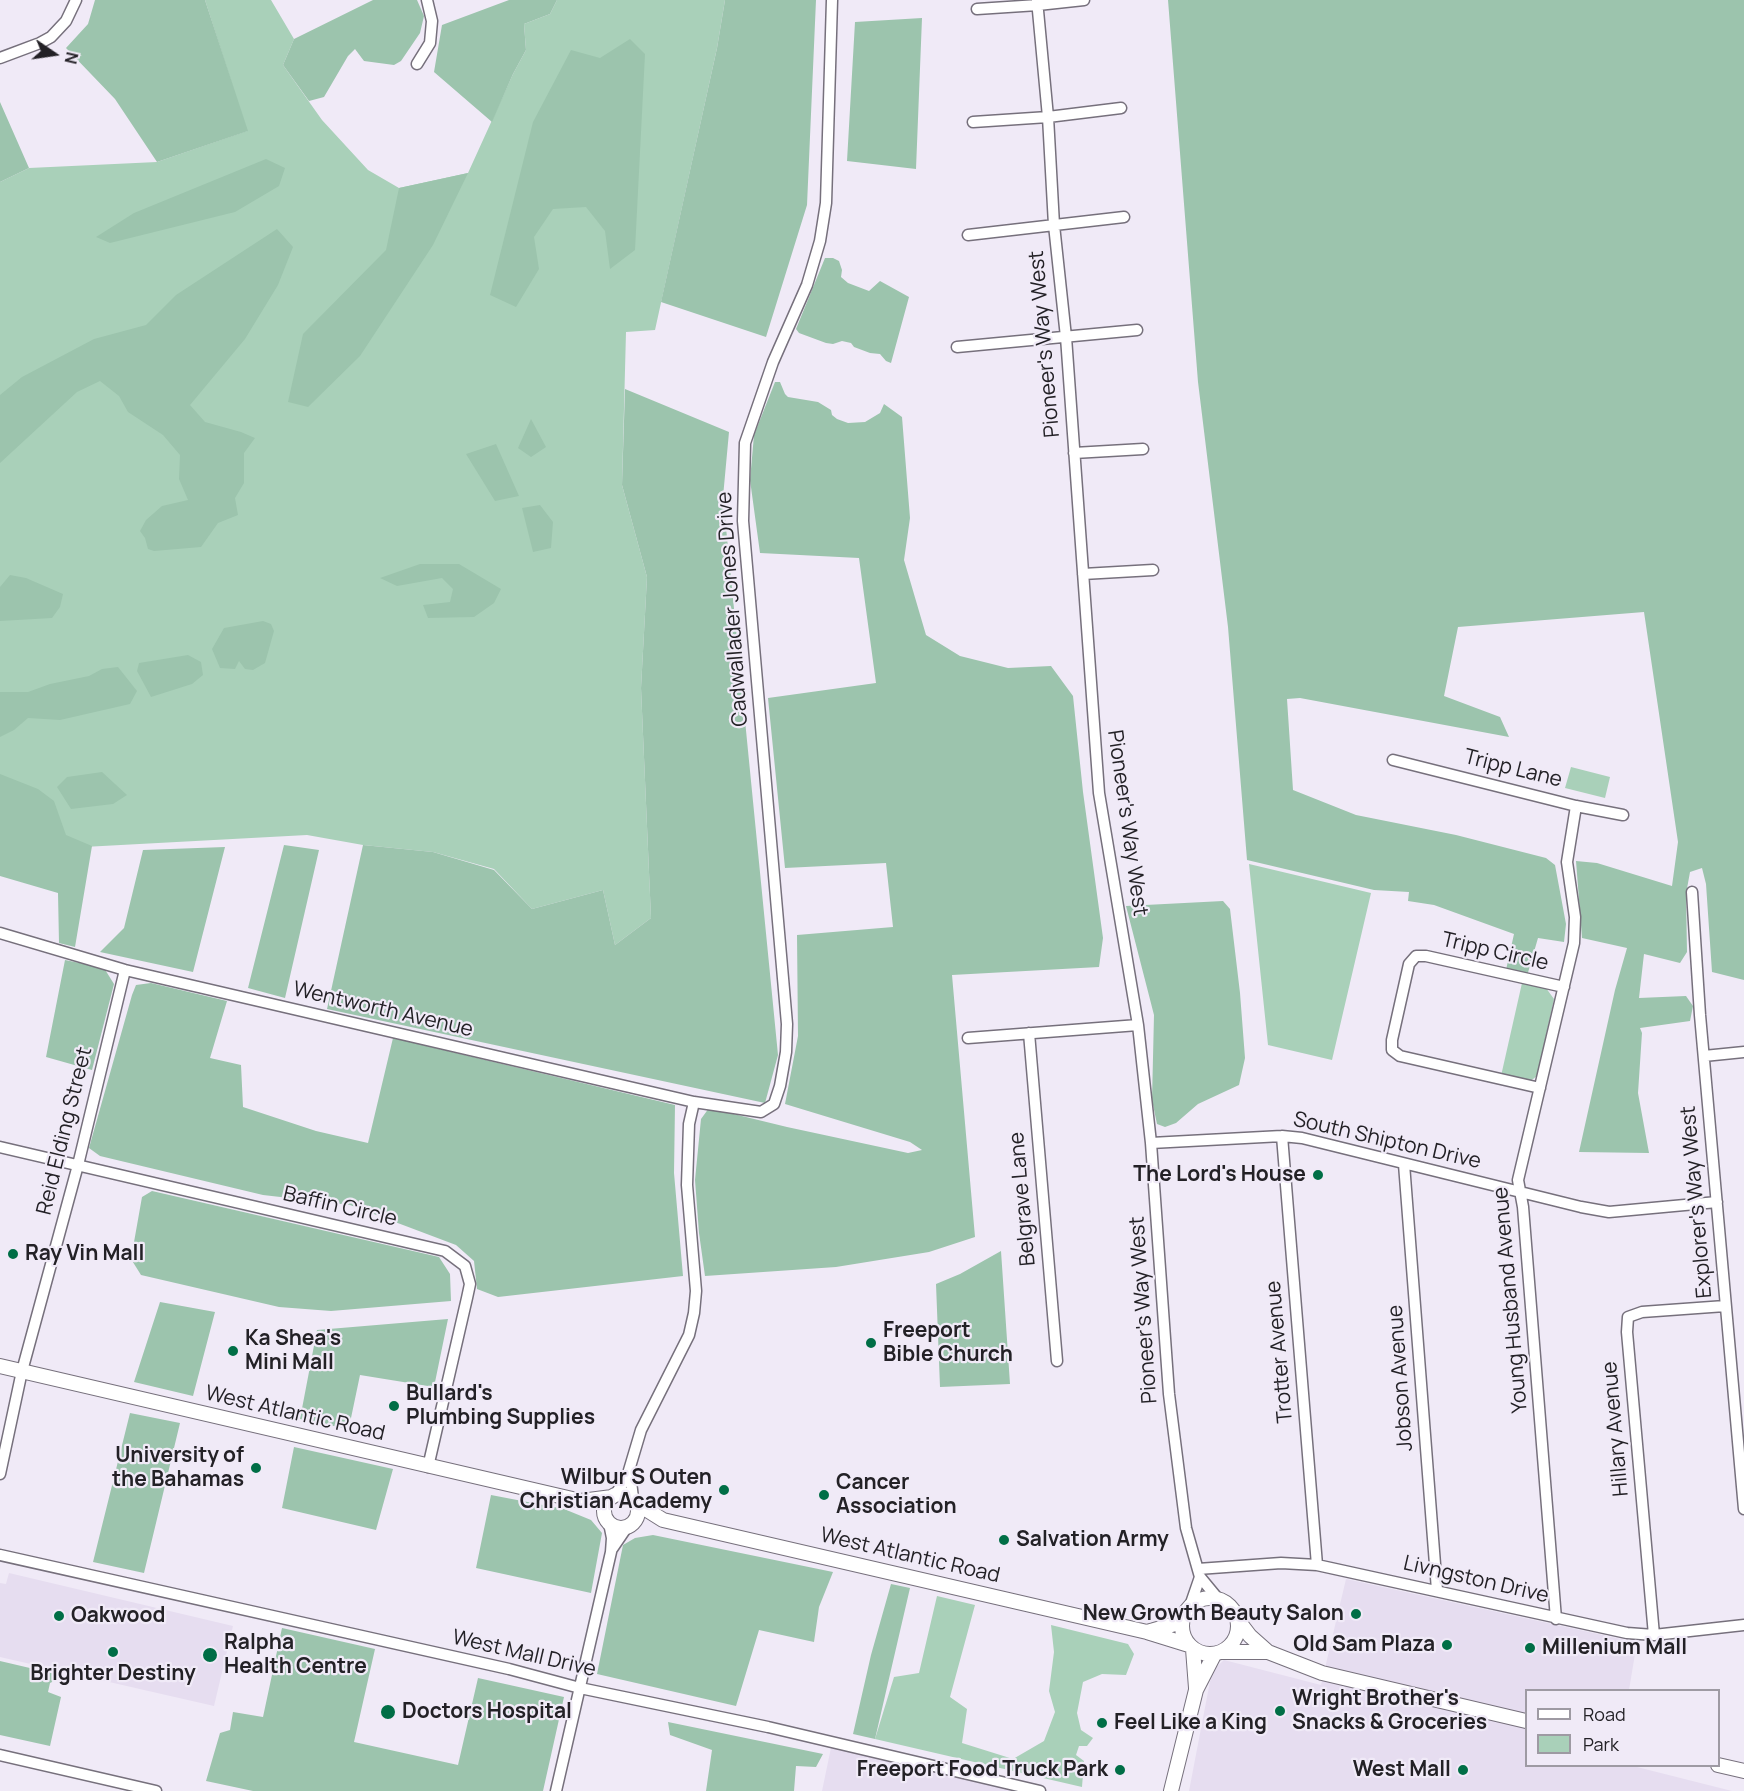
<!DOCTYPE html>
<style>
body{margin:0}
#map{position:relative;width:1744px;height:1791px;overflow:hidden;background:#f0eaf7;font-family:Manrope,sans-serif}
canvas{display:block}
.legend{position:absolute;left:1525px;top:1689px;width:195px;height:78px;box-sizing:border-box;background:#f0eaf7;border:2px solid #9e9aa3;margin:0;padding:8px 10px;list-style:none;font-size:18px;color:#232126}
.legend li{display:flex;align-items:center;gap:12px;height:30px}
.legend b{width:30px;border:2px solid #9e9aa3}
.north{position:absolute;left:24px;top:24px;width:60px;height:60px;-webkit-text-stroke:4px #f0eaf7;paint-order:stroke;rotate:103deg;font-size:16px;font-weight:700;line-height:24px;text-align:center;color:#232126}
.north::after{content:'';display:block;margin:auto;width:21px;height:27px;background:#232126;clip-path:polygon(50% 0,100% 100%,50% 72%,0 100%)}
</style>
<div id="map">
<canvas width="1744" height="1791"></canvas>
<ul class="legend">
<li><b style="height:8px;background:#fff"></b>Road</li>
<li><b style="height:16px;background:#a9d0b9"></b>Park</li>
</ul>
<div class="north">N</div>
</div>
<script>
const c = document.querySelector('canvas').getContext('2d');
c.lineJoin = 'round';
function paint(path, color) { c.fillStyle = color; c.fill(path, 'evenodd'); }
const poly = rows => new Path2D(rows.map(r => 'M' + r).join(''));
function stroke(path, color, width, dash) { c.strokeStyle = color; c.lineWidth = width; c.lineCap = dash ? 'butt' : 'round'; c.setLineDash(dash || []); c.stroke(path); }
function drawText(font, color, halo, rows, align = 'center') {
  c.font = font + ' Manrope,sans-serif'; c.lineWidth = 4.5; c.setLineDash([]); c.textBaseline = 'middle'; c.strokeStyle = halo; c.fillStyle = color; for (const [text, x, y, turn = 0] of rows) {
    c.save(); c.translate(x, y); c.rotate((+turn || 0) * Math.PI / 180); c.textAlign = isNaN(turn) ? turn : align; if (halo) c.strokeText(text, 0, 0); c.fillText(text, 0, 0); c.restore();
  }
}
paint(poly([
 [9,1573,233,1626,214,1706,0,1657,0,1583,6,1584],
 [1346,1579,1630,1641,1636,1648,1629,1690,1526,1690,1526,1766,1633,1766,1732,1791,1189,1791,1212,1671,1224,1660,1321,1685],
 [832,1743,1034,1791,822,1791]
]), '#e6ddf0');
paint(poly([
 [205,0,271,0,294,39,283,65,322,120,368,170,399,188,468,173,513,74,526,50,524,24,550,14,557,0,725,0,717,48,655,330,626,332,622,485,647,577,641,688,651,918,615,945,603,890,532,909,494,869,433,852,363,845,307,835,65,848,0,781,0,182,29,168,157,162,247,131],
 [1571,767,1610,777,1605,798,1565,788],
 [1249,864,1371,893,1332,1060,1268,1045],
 [1522,983,1546,988,1554,999,1537,1076,1529,1082,1501,1076],
 [937,1596,975,1605,950,1697,967,1709,962,1743,1013,1759,1044,1741,1055,1712,1049,1691,1054,1652,1051,1625,1128,1644,1134,1654,1126,1675,1102,1674,1083,1682,1077,1713,1081,1730,1093,1738,1087,1746,1079,1746,1076,1755,1084,1761,1082,1787,875,1739,894,1677,919,1673]
]), '#a9d0b9');
paint(poly([
 [95,0,205,0,248,131,157,162,115,99,66,48,88,24],
 [373,0,417,0,424,16,420,33,401,61,394,65,364,61,355,49,348,56,324,97,309,101,283,65,294,39],
 [509,0,557,0,550,14,524,24,526,50,513,74,492,122,434,72,442,25],
 [725,0,816,0,807,205,766,337,661,302,717,48],
 [1168,0,1744,0,1744,980,1712,972,1706,884,1702,868,1690,872,1686,894,1687,952,1680,963,1644,954,1639,998,1686,996,1693,1006,1690,1021,1640,1028,1642,1033,1638,1093,1649,1153,1579,1152,1615,990,1627,948,1582,938,1576,861,1597,863,1672,886,1678,842,1644,612,1458,627,1444,696,1500,717,1509,737,1300,698,1287,699,1293,790,1356,815,1456,835,1546,858,1555,865,1566,924,1564,942,1538,938,1527,976,1506,970,1514,934,1434,905,1408,901,1409,892,1374,890,1247,860,1228,627,1198,382],
 [922,18,916,169,847,161,855,22],
 [630,39,645,54,635,250,610,269,605,231,586,207,553,209,534,237,539,269,516,307,490,295,533,122,571,50,600,58],
 [0,102,29,168,0,182],
 [266,159,285,168,279,186,235,212,110,243,96,237,134,213],
 [468,173,433,245,360,356,308,407,288,402,303,334,386,250,399,188],
 [277,229,293,247,278,285,245,339,190,405,205,422,241,432,255,438,244,453,244,483,235,498,238,515,218,523,201,547,154,551,148,549,145,538,140,531,146,520,162,506,188,500,179,479,180,455,163,435,128,412,119,396,100,381,77,392,0,463,0,395,22,377,94,339,146,325,176,295],
 [825,258,833,258,839,261,842,270,841,277,848,283,869,291,880,281,909,297,891,363,886,361,880,354,870,353,854,347,851,343,842,341,833,344,826,343,799,333,796,329],
 [775,382,780,382,785,394,788,397,818,402,831,410,832,415,837,419,848,423,865,422,880,413,884,404,902,417,910,518,904,560,926,635,960,656,1008,668,1051,666,1073,696,1083,792,1103,938,1099,967,952,975,975,1237,929,1252,836,1267,705,1276,699,1233,695,1180,701,1119,709,1108,787,1127,908,1153,922,1150,910,1142,785,1104,798,1036,797,935,893,927,886,863,785,868,768,698,876,683,859,558,760,553,750,480,754,435],
 [625,389,729,432,723,497,778,1055,765,1103,327,1009,363,845,433,852,494,870,532,909,603,890,615,945,651,918,641,688,647,577,622,485],
 [531,419,546,447,531,457,518,448],
 [496,444,519,496,495,501,466,454],
 [540,505,553,522,551,548,533,552,522,508],
 [420,564,459,564,501,589,494,603,474,617,428,618,423,605,450,602,453,589,442,578,397,586,380,578],
 [10,575,26,578,63,594,60,607,52,618,0,621,0,587],
 [263,621,271,624,274,631,265,663,253,670,245,669,239,661,235,669,220,668,212,649,224,628],
 [188,655,201,662,203,675,192,684,151,697,137,671,139,663],
 [118,667,137,691,130,704,60,720,28,718,14,730,0,737,0,692,28,692,50,684,89,676,102,669],
 [102,772,127,795,113,804,71,809,57,787,67,777],
 [0,774,38,789,54,801,66,835,92,846,75,947,59,943,58,893,0,876],
 [284,845,319,850,285,998,248,988],
 [225,847,193,972,100,952,124,928,143,850],
 [1223,901,1230,909,1240,993,1245,1058,1239,1085,1198,1104,1176,1123,1165,1127,1157,1124,1152,1100,1154,1015,1126,906],
 [65,960,104,968,114,984,92,1070,46,1057],
 [151,983,227,1001,210,1058,241,1065,243,1107,316,1131,368,1143,393,1038,675,1105,674,1173,683,1276,498,1297,477,1289,474,1261,456,1245,350,1205,263,1195,100,1156,89,1148,132,995,136,985],
 [152,1191,439,1257,450,1274,451,1301,331,1311,279,1307,141,1275,131,1259,142,1197],
 [1001,1251,1010,1384,940,1387,936,1284,960,1274],
 [160,1302,215,1312,193,1396,134,1382],
 [448,1319,434,1387,360,1375,351,1418,343,1428,300,1419,317,1330],
 [130,1413,180,1423,144,1573,93,1562],
 [294,1447,393,1469,376,1530,282,1508],
 [491,1495,564,1509,591,1520,602,1533,591,1593,476,1568],
 [653,1535,833,1572,819,1607,814,1642,759,1630,736,1706,597,1674,623,1545,635,1538],
 [891,1584,910,1588,875,1739,853,1734,871,1655],
 [282,1628,375,1649,354,1742,458,1765,478,1678,564,1697,543,1791,253,1791,206,1781,220,1733,230,1730,233,1712,263,1717],
 [0,1661,64,1676,50,1683,48,1692,61,1697,50,1746,0,1735],
 [668,1722,823,1754,816,1767,796,1766,794,1791,706,1791,712,1750,670,1735]
]), '#9cc4ad');
const minor = poly([
 [1037,0,1048,117,1054,225,1066,337,1099,793,1138,1025,1151,1143,1169,1394,1186,1528,1200,1577,1219,1600],
 [977,9,1038,5,1084,0],
 [0,58,40,43,51,37,66,21,76,0],
 [417,64,430,43,432,21,427,0],
 [973,122,1048,117,1121,108],
 [968,235,1124,217],
 [957,347,1137,330],
 [1074,453,1143,449],
 [1083,574,1153,570],
 [1393,760,1576,806,1623,815],
 [1692,892,1700,1015,1744,1509],
 [0,933,125,970,694,1102,761,1112,774,1104,780,1086,786,1052,787,1024,743,521,745,443,773,362,807,285,820,241,826,203,832,0],
 [1029,1033,1057,1361],
 [968,1038,1138,1025],
 [1704,1056,1744,1052],
 [1540,1088,1400,1056,1392,1050,1392,1040,1409,964,1416,956,1426,956,1564,987],
 [1282,1136,1317,1565],
 [1151,1143,1282,1136,1302,1138,1581,1207,1609,1212,1717,1202],
 [0,1147,445,1251,465,1266,470,1284,467,1298,428,1467],
 [1404,1164,1437,1590],
 [630,1473,633,1498],
 [0,1474,22,1371,78,1165,125,970],
 [615,1495,627,1477,641,1430,689,1335,694,1313,696,1291,687,1185,689,1124,694,1102],
 [612,1549,627,1527],
 [0,1555,509,1669,580,1688,768,1727,1040,1791],
 [1198,1569,1281,1563,1317,1565,1627,1633,1654,1635,1744,1625],
 [1190,1606,1200,1577],
 [1556,1619,1523,1207,1518,1180,1574,943,1575,917,1567,862,1576,806],
 [1654,1635,1627,1332,1628,1317,1642,1312,1725,1306],
 [0,1755,156,1791],
 [556,1791,611,1552,612,1538,609,1523]
]);
const major = poly([
 [0,1366,581,1501,612,1497],
 '604 1511a17 17 0 1 1 34 0a17 17 0 1 1-34 0Z',
 [636,1503,663,1520,1147,1632,1189,1645],
 '1182 1626a28 28 0 1 1 56 0a28 28 0 1 1-56 0Z',
 [1237,1619,1250,1636,1268,1652,1322,1673,1526,1721],
 [1147,1632,1175,1624,1184,1614],
 [1193,1649,1196,1688],
 [1223,1652,1268,1652],
 [1718,1765,1744,1771],
 [1171,1791,1196,1690,1214,1655]
]);
stroke(minor, '#76707c', 13);
stroke(major, '#76707c', 16);
stroke(minor, '#fff', 10);
stroke(major, '#fff', 14);
for (const [x, y, r, color] of [
 [1318,1175,6,"#006e46"],
 [13,1254,6,"#006e46"],
 [871,1343,6,"#006e46"],
 [233,1351,6,"#006e46"],
 [394,1406,6,"#006e46"],
 [256,1468,6,"#006e46"],
 [724,1490,6,"#006e46"],
 [824,1495,6,"#006e46"],
 [1004,1540,6,"#006e46"],
 [1356,1614,6,"#006e46"],
 [59,1616,6,"#006e46"],
 [1447,1645,6,"#006e46"],
 [1530,1648,6,"#006e46"],
 [113,1652,6,"#006e46"],
 [210,1655,8,"#006e46"],
 [1280,1711,6,"#006e46"],
 [388,1712,8,"#006e46"],
 [1102,1723,6,"#006e46"],
 [1120,1770,6,"#006e46"],
 [1463,1770,6,"#006e46"]
]) { const dot = new Path2D(); dot.arc(x, y, r, 0, 2 * Math.PI); c.fillStyle = color; c.fill(dot); stroke(dot, '#f0eaf7', 2); }
drawText('21px', '#232126', '#f0eaf7', [
 ["Pioneer's Way West",1045,344,-95],
 ["Cadwallader Jones Drive",733,609,-94],
 ["Tripp Lane",1513,769,14],
 ["Pioneer's Way West",1127,823,82],
 ["Tripp Circle",1495,952,13],
 ["Wentworth Avenue",383,1010,13],
 ["Reid Elding Street",65,1131,-76],
 ["South Shipton Drive",1387,1141,13],
 ["Belgrave Lane",1023,1199,-95],
 ["Explorer's Way West",1697,1202,-95],
 ["Baffin Circle",340,1207,13],
 ["Young Husband Avenue",1511,1300,-95],
 ["Pioneer's Way West",1144,1310,-94],
 ["Trotter Avenue",1280,1352,-95],
 ["Jobson Avenue",1401,1378,-94],
 ["West Atlantic Road",295,1414,13],
 ["Hillary Avenue",1616,1429,-95],
 ["West Atlantic Road",910,1556,13],
 ["Livngston Drive",1476,1580,13],
 ["West Mall Drive",524,1654,13]
]);
drawText('bold 21px', '#232126', '#f0eaf7', [
 ["The Lord's House",1306,1175,"right"],
 ["Ray Vin Mall",25,1254],
 ["Freeport",883,1331],
 ["Bible Church",883,1355],
 ["Ka Shea's",245,1339],
 ["Mini Mall",245,1363],
 ["Bullard's",406,1394],
 ["Plumbing Supplies",406,1418],
 ["University of",244,1456,"right"],
 ["the Bahamas",244,1480,"right"],
 ["Wilbur S Outen",712,1478,"right"],
 ["Christian Academy",712,1502,"right"],
 ["Cancer",836,1483],
 ["Association",836,1507],
 ["Salvation Army",1016,1540],
 ["New Growth Beauty Salon",1344,1614,"right"],
 ["Oakwood",71,1616],
 ["Ralpha",224,1643],
 ["Health Centre",224,1667],
 ["Old Sam Plaza",1435,1645,"right"],
 ["Millenium Mall",1542,1648],
 ["Brighter Destiny",113,1674,"center"],
 ["Wright Brother's",1292,1699],
 ["Snacks & Groceries",1292,1723],
 ["Doctors Hospital",402,1712],
 ["Feel Like a King",1114,1723],
 ["Freeport Food Truck Park",1108,1770,"right"],
 ["West Mall",1451,1770,"right"]
], 'left');
</script>
